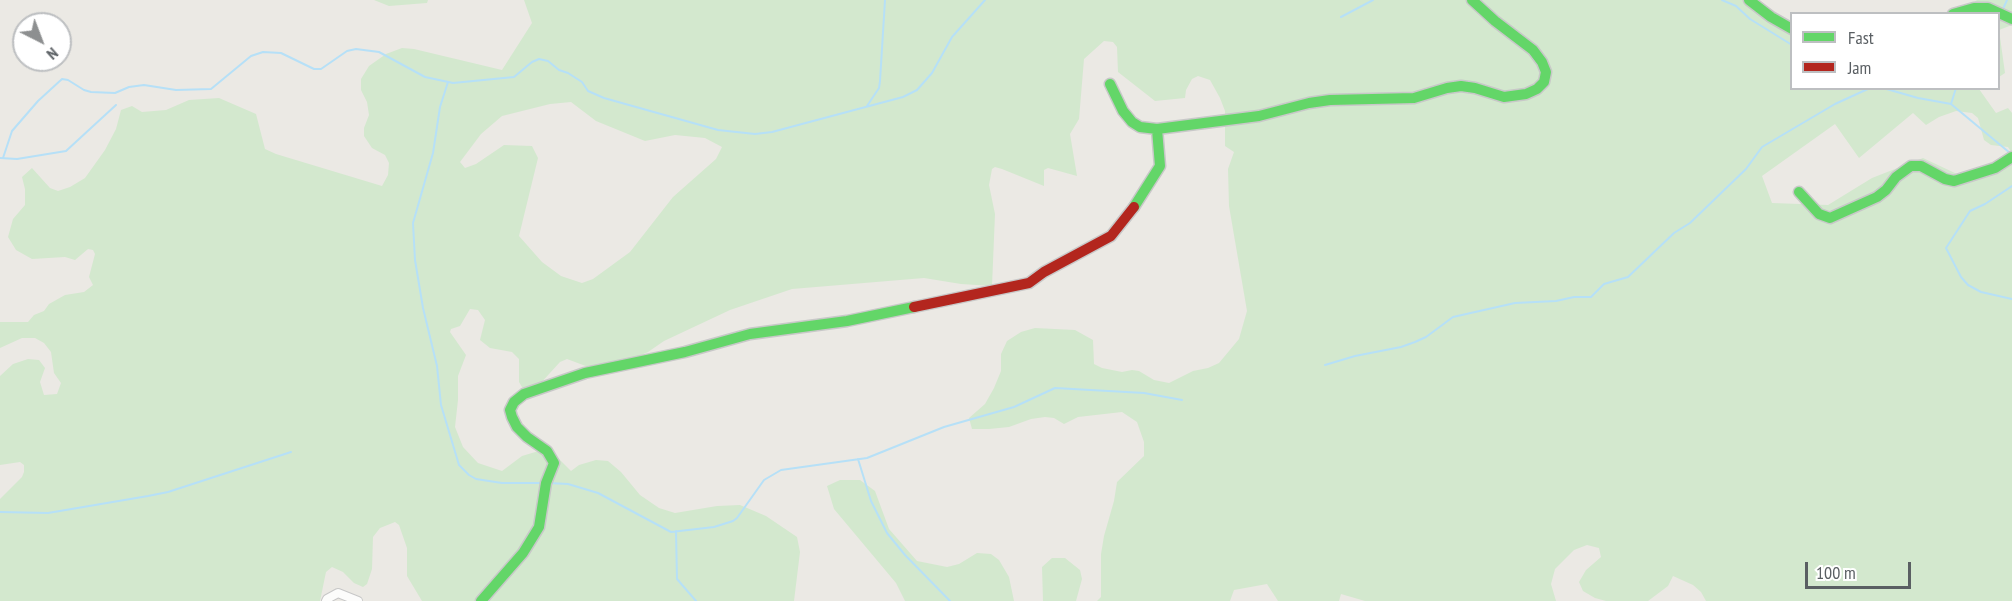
<!DOCTYPE html>
<style>
body{margin:0}
#map{position:relative;width:2012px;height:601px;overflow:hidden;background:#ebe9e4;font-family:"PT Sans Narrow",sans-serif}
canvas{display:block}
.legend{position:absolute;left:1790px;top:12px;width:210px;height:78px;box-sizing:border-box;background:#fff;border:2px solid #bdbfc1;margin:0;padding:8px 10px;list-style:none;font-size:18px;color:#5a5f63}
.legend li{display:flex;align-items:center;gap:12px;height:30px}
.legend b{width:30px;border:2px solid #bdbfc1}
.north{position:absolute;left:12px;top:12px;width:60px;height:60px;box-sizing:border-box;background:#fff;border:2px solid #bdbfc1;border-radius:50%;rotate:138deg;font-size:16px;font-weight:700;line-height:24px;text-align:center;color:#5a5f63}
.north::after{content:'';display:block;margin:auto;width:21px;height:27px;background:#8d8f90;clip-path:polygon(50% 0,100% 100%,50% 72%,0 100%)}
.scale{position:absolute;left:1805px;top:562px;width:106px;height:27px;box-sizing:border-box;border:3px solid #5a5f63;border-top:0;padding-left:8px;font-size:18px;line-height:21px;white-space:nowrap;color:#5a5f63;-webkit-text-stroke:4px #fff;paint-order:stroke}
</style>
<div id="map">
<canvas width="2012" height="601"></canvas>
<ul class="legend">
<li><b style="height:8px;background:#63d668"></b>Fast</li>
<li><b style="height:8px;background:#b3261e"></b>Jam</li>
</ul>
<div class="north">N</div>
<div class="scale">100 m</div>
</div>
<script>
const c = document.querySelector('canvas').getContext('2d');
c.lineJoin = 'round';
function paint(path, color) { c.fillStyle = color; c.fill(path, 'evenodd'); }
const poly = rows => new Path2D(rows.map(r => 'M' + r).join(''));
function stroke(path, color, width, dash) { c.strokeStyle = color; c.lineWidth = width; c.lineCap = dash ? 'butt' : 'round'; c.setLineDash(dash || []); c.stroke(path); }
paint(poly([
 [374,0,428,0,427,3,389,6],
 [524,0,1754,0,1771,13,1791,23,1792,88,1979,89,1996,113,2008,108,2012,113,2012,601,1706,601,1701,592,1693,585,1673,576,1668,586,1648,601,1606,601,1595,598,1583,591,1579,582,1586,570,1601,557,1599,548,1587,545,1574,550,1555,569,1551,584,1556,601,1365,601,1341,594,1339,601,1278,601,1267,584,1234,590,1230,601,1097,601,1101,597,1101,554,1104,536,1114,501,1117,482,1144,456,1144,442,1137,422,1122,412,1078,417,1064,424,1054,418,1045,417,1031,419,1009,427,989,429,972,429,969,418,985,404,994,388,1001,371,1001,354,1007,341,1021,332,1035,328,1075,330,1093,340,1094,364,1102,368,1122,372,1132,370,1139,371,1154,380,1169,383,1193,371,1208,368,1219,363,1239,339,1247,311,1229,206,1228,169,1234,152,1225,146,1225,111,1220,98,1210,80,1198,76,1192,79,1186,90,1185,98,1155,101,1118,72,1117,47,1113,42,1104,41,1084,59,1079,119,1070,134,1077,176,1048,168,1044,170,1044,186,1002,169,995,167,992,169,989,185,995,214,992,286,961,284,924,278,792,289,730,310,664,341,648,352,630,360,591,368,567,359,560,362,539,385,528,391,522,387,519,382,519,359,512,352,490,348,480,340,485,320,478,310,470,309,460,326,451,329,450,332,466,355,458,376,458,400,455,427,463,447,478,463,502,471,522,456,542,450,553,453,571,471,579,465,596,460,608,461,621,472,640,495,659,508,675,513,717,506,740,505,766,516,797,537,800,552,794,601,422,601,407,576,407,548,399,525,395,522,380,528,373,537,372,569,367,584,363,587,354,583,343,572,332,567,326,572,320,601,0,601,0,499,22,477,24,472,24,465,20,462,0,465,0,376,13,364,28,359,39,360,45,368,40,382,44,395,57,394,61,383,54,373,51,352,44,343,35,338,22,338,0,348,0,322,28,322,34,315,44,311,49,304,65,295,84,292,93,285,89,277,95,254,93,250,88,249,75,260,65,257,32,259,16,250,8,237,13,219,25,205,25,189,22,177,32,168,50,188,58,191,70,187,85,178,105,150,116,129,121,110,132,106,142,112,166,110,189,100,219,98,256,114,265,149,276,154,382,186,388,175,389,163,385,155,372,148,364,136,364,128,369,115,367,102,361,90,361,79,369,66,386,54,402,48,414,49,502,70,532,23],
 [571,102,596,121,645,141,675,135,705,138,722,147,716,159,673,197,630,252,593,279,582,283,561,276,542,262,519,236,538,158,532,146,504,145,476,164,465,168,460,162,481,134,502,116,550,104],
 [1956,111,1972,113,1978,118,1984,140,1991,145,2008,147,2012,153,1981,170,1957,174,1923,158,1872,178,1828,205,1772,203,1762,176,1835,124,1859,158,1913,113,1926,125,1939,117],
 [1977,0,2012,0,2012,25,1999,30,2005,73,1999,77,1998,14,1949,14,1968,7],
 [840,480,860,480,875,491,889,529,917,561,947,567,959,564,977,553,991,554,999,560,1009,577,1014,601,905,601,896,583,834,509,827,486],
 [1052,558,1065,558,1080,570,1082,579,1076,601,1043,601,1042,567]
]), '#d3e8ce');
stroke(poly([
 [1722,0,1736,6,1750,19,1792,45],
 [2003,9,2007,0],
 [1341,17,1373,0],
 [448,82,440,107,433,153,413,223,415,260,423,308,437,366,441,405,459,465,469,475,476,479,502,483,543,483],
 [1883,88,1918,98,1951,104,2010,153],
 [1951,104,1956,88],
 [867,106,879,88,880,81,885,0],
 [0,158,17,159,66,151,116,105],
 [3,158,12,131,38,101,62,79,68,80,84,90,91,92,115,93,129,87,144,85,176,90,211,89,251,56,263,52,281,53,314,69,321,69,347,51,356,49,379,52,425,77,453,83,514,77,532,62,539,59,548,61,559,70,568,73,582,82,588,91,604,98,718,130,755,134,772,132,903,97,917,90,932,73,952,37,985,0],
 [2012,186,1985,204,1970,211,1946,248,1961,277,1968,285,1981,292,2012,299],
 [1325,365,1355,356,1401,347,1415,342,1426,337,1453,317,1515,303,1556,301,1574,297,1591,297,1604,284,1628,277,1674,233,1690,223,1746,169,1762,147,1835,104,1870,88],
 [858,459,871,501,887,533,905,555,950,601],
 [549,483,568,484,598,493,671,532,714,527,733,521,737,518,764,480,781,470,867,458,944,427,1014,407,1055,388,1144,393,1182,400],
 [0,512,48,513,148,496,168,492,291,452],
 [676,531,677,579,696,601]
]), '#b6e0f7', 2);
const street = poly([
 [326,601,327,599,338,593,358,601]
]);
const fast = poly([
 [1749,0,1771,17,1792,29],
 [1953,14,1974,8,1988,8,2012,19],
 [1110,84,1123,111,1132,122,1140,127,1157,129,1259,116,1309,103,1330,100,1414,98,1447,88,1461,86,1475,88,1504,97,1526,94,1537,89,1544,82,1546,72,1542,62,1533,50,1495,21,1472,0],
 [1799,192,1819,214,1830,218,1877,197,1886,190,1896,177,1911,166,1921,166,1945,179,1954,181,1995,168,2012,157],
 [1134,207,1160,166,1157,129],
 [481,601,523,553,539,527,546,483,554,463,547,451,527,437,517,427,512,417,510,410,514,402,524,394,585,373,685,352,750,334,847,321,914,307]
]);
const jam = poly([
 [914,307,1029,283,1044,272,1111,236,1134,207]
]);
stroke(street, '#c7c7c7', 10);
stroke(fast, '#c8c8c8', 13);
stroke(jam, '#c8c8c8', 13);
stroke(street, '#fcfcfb', 8);
stroke(fast, '#63d668', 10);
stroke(jam, '#b3261e', 10);
</script>
